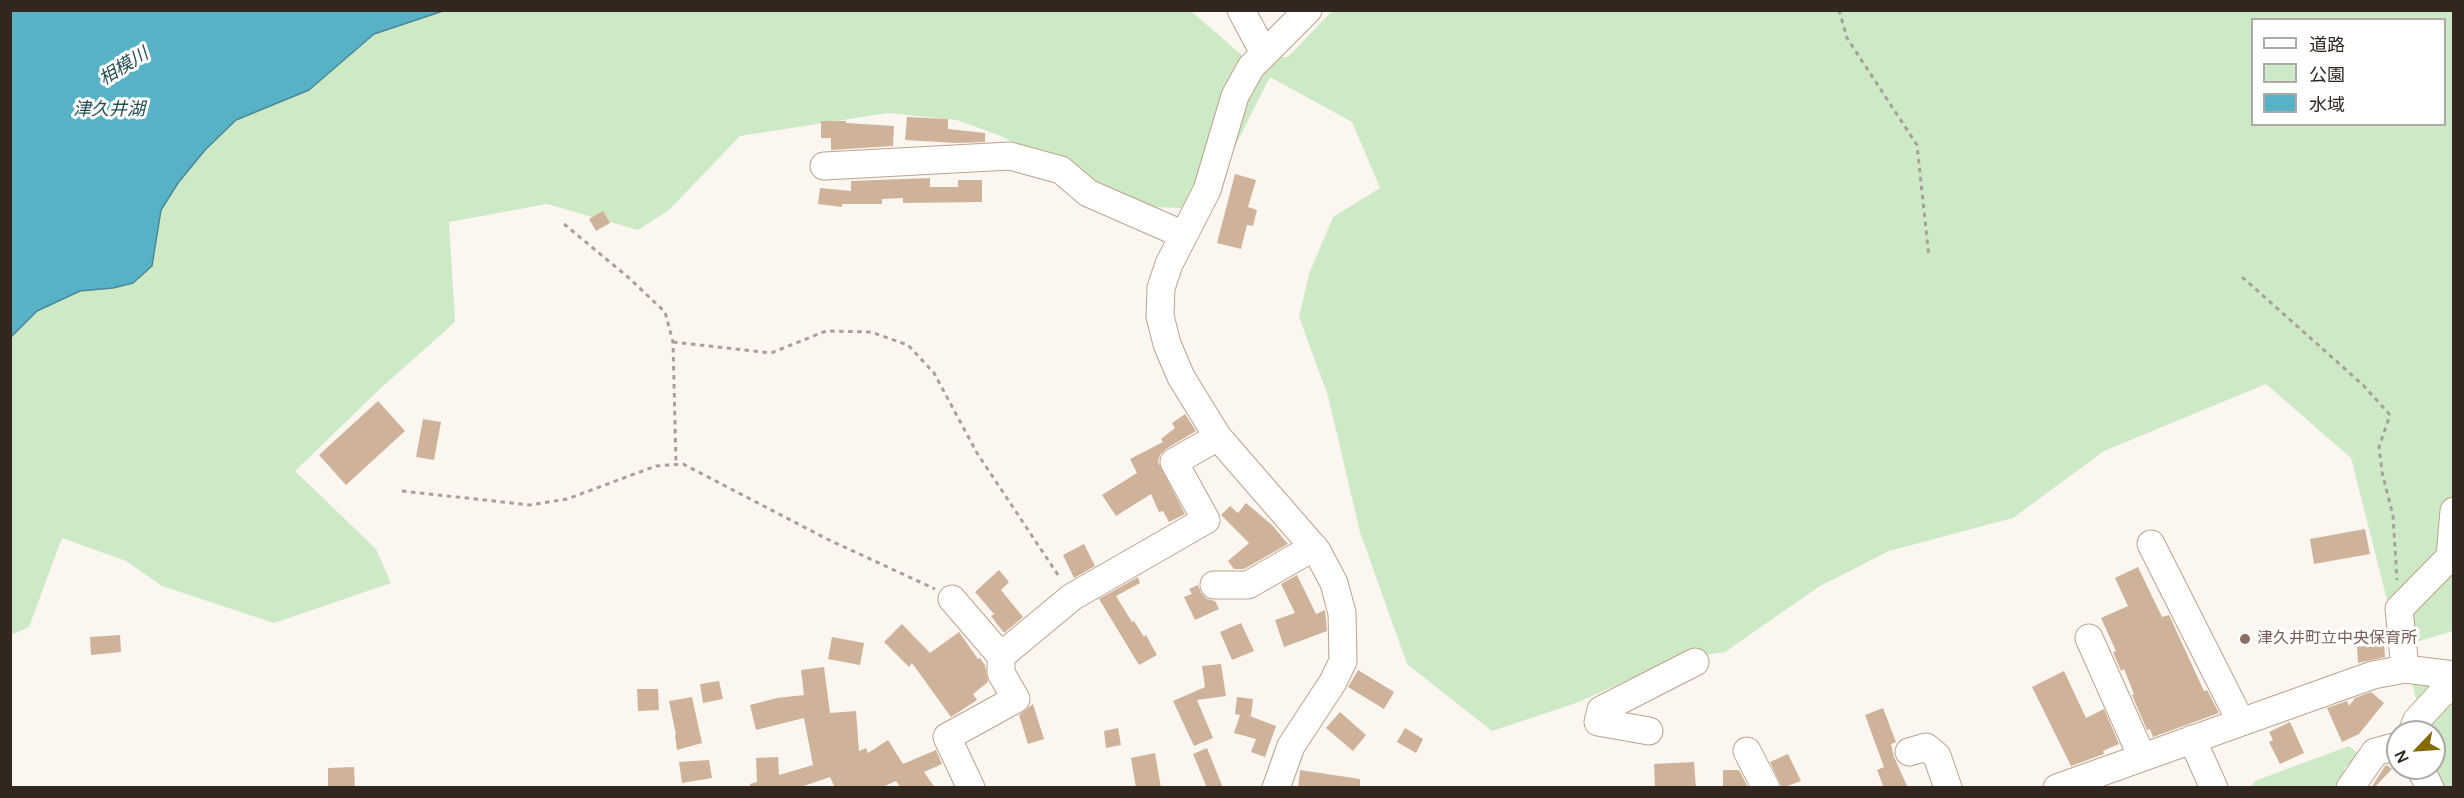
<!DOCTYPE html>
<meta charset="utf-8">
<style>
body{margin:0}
#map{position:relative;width:2464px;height:798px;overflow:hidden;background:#fcf6f1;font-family:Manrope,"Noto Sans JP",sans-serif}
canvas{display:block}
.frame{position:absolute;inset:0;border:12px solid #32271e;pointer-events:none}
.legend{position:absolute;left:2251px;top:18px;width:195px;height:108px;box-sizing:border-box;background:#fff;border:2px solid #ada9a5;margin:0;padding:8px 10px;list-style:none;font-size:18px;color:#32271e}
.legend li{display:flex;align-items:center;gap:12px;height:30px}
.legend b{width:30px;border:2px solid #ada9a5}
.north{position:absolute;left:2386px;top:720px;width:60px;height:60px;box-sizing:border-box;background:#fff;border:2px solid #ada9a5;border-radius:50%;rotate:245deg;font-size:16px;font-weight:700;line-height:24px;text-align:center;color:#32271e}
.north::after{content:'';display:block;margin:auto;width:21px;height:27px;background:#856a04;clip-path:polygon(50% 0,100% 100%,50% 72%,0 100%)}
</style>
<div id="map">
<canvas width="2464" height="798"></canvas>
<div class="frame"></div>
<ul class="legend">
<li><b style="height:8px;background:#fff"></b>道路</li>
<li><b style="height:16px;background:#cee9c6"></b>公園</li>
<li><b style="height:16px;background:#57b2c6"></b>水域</li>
</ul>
<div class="north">N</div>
</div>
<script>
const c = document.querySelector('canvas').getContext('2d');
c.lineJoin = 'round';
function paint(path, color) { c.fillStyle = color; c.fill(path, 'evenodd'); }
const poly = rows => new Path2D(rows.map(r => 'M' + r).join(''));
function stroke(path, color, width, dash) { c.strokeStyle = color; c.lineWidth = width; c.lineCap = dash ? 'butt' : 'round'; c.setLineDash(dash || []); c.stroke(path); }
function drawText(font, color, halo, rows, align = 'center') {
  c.font = font + ' Manrope,"Noto Sans JP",sans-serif'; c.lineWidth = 6; c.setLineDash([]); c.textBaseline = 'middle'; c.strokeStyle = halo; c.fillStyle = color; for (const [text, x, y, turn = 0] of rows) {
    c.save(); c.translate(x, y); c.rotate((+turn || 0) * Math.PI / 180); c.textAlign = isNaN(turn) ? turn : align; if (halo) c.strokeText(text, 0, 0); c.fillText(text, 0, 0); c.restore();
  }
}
paint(poly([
 [503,10,1191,11,1245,58,1288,57,1333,10,2453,11,2453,631,2399,647,2351,458,2266,384,2104,451,2013,518,1889,551,1820,586,1725,652,1676,659,1576,703,1492,731,1407,664,1360,532,1328,396,1299,317,1309,274,1333,217,1380,188,1352,122,1270,77,1213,190,1181,208,1152,207,998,135,957,120,888,113,740,136,669,210,638,230,547,204,449,222,455,322,382,387,295,471,376,549,391,583,274,623,162,586,126,561,62,538,29,627,11,635,11,337,37,311,80,291,152,266,161,210,178,183,205,150,236,120,309,90,374,34,443,11],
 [2252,20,2444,20,2444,124,2252,124],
 [2410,676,2453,681,2453,787,2431,787,2434,768,2434,732,2425,732],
 [2349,746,2361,756,2344,768,2344,787,2250,788,2255,781]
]), '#cee9c6');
const water = poly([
 [11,10,443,10,443,11,374,34,309,90,236,120,205,150,178,183,161,210,152,266,133,283,113,288,80,291,37,311,11,337,11,10]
]);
paint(water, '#57b2c6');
stroke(water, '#4c8894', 1.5);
paint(poly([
 [907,117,948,119,948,129,985,133,985,142,956,143,905,140],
 [821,121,846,121,846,123,894,126,893,146,831,150,831,138,821,138],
 [1235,174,1256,180,1248,207,1257,210,1253,226,1247,225,1241,249,1217,243],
 [930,178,930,187,958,187,958,180,982,180,982,202,903,203,903,198,882,199,882,204,842,204,842,207,818,204,820,188,851,191,851,181],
 [603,211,610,223,596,231,589,219],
 [378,401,405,431,346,485,319,455],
 [1185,414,1196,431,1166,449,1160,455,1158,462,1185,514,1169,522,1163,511,1159,512,1151,494,1116,516,1102,495,1137,473,1130,459,1163,442,1161,439,1175,428,1172,423],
 [423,419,441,422,434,460,416,457],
 [1246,503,1272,525,1288,544,1244,569,1234,569,1228,561,1249,543,1221,515,1230,506,1238,513],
 [2365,529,2370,554,2314,564,2310,539],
 [1084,544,1095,566,1074,578,1063,555],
 [2138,567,2162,617,2169,615,2204,691,2207,690,2219,713,2153,737,2150,729,2147,730,2132,695,2134,694,2124,669,2121,671,2113,652,2116,651,2101,618,2128,606,2115,578],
 [999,570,1009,582,1001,590,1023,617,1004,633,991,616,994,614,975,592],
 [1297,575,1316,614,1325,610,1327,631,1284,647,1275,620,1295,613,1281,584],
 [1138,577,1140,583,1116,596,1132,622,1134,621,1144,637,1146,635,1157,655,1139,665,1099,599],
 [1198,585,1201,593,1207,599,1215,601,1219,609,1195,620,1184,597,1192,594,1189,589],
 [1241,623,1254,651,1232,660,1220,632],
 [902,624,930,653,959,632,978,659,980,658,985,665,988,682,973,694,977,700,951,717,912,663,909,667,884,642],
 [120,635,121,652,91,655,90,637],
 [832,637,864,643,860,665,828,659],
 [2384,644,2385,657,2358,663,2357,647],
 [1221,664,1226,696,1197,700,1213,738,1194,746,1173,701,1205,687,1202,666],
 [824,667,830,713,856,711,859,751,866,748,868,753,888,740,903,764,936,750,942,764,924,772,935,788,901,788,896,781,880,788,835,788,830,777,798,788,750,788,750,784,757,782,756,758,778,757,779,775,813,765,804,718,756,730,750,705,777,698,804,695,801,670],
 [1358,670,1394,692,1384,709,1348,687],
 [2064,671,2086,718,2104,709,2119,744,2103,751,2104,754,2071,766,2032,687],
 [719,681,723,699,703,703,700,684],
 [637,689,658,689,659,710,638,711],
 [2371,692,2384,703,2359,734,2342,742,2327,708,2347,701,2349,706,2355,698],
 [692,697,702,743,677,750,675,735,676,735,669,701],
 [1237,697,1253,699,1251,716,1247,715,1276,726,1265,757,1251,752,1256,739,1234,733,1240,715,1235,714],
 [1033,704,1044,739,1028,744,1019,715],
 [1883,708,1896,742,1891,744,1894,757,1908,788,1884,788,1877,770,1884,767,1865,715],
 [1340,712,1366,735,1353,751,1326,728],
 [2290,722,2304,753,2280,764,2269,742,2273,740,2269,732],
 [1118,728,1121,745,1106,748,1104,731],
 [1405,728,1423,739,1416,753,1397,742],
 [1207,748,1223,788,1207,788,1193,754],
 [1155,753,1161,788,1136,788,1131,758],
 [1788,754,1801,781,1782,788,1770,762],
 [709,760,712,778,682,783,679,762],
 [1694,762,1696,788,1655,788,1654,764],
 [2387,765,2392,769,2374,788,2371,788,2385,766],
 [354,767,355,788,328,788,328,768],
 [1300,770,1360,779,1360,788,1298,788],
 [1723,770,1739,770,1748,787,1723,788]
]), '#ceb39a');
const minor = poly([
 [1241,10,1264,53],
 [824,166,1010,156,1061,170,1088,193,1184,235],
 [2151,544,2241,722],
 [1214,585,1248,585,1314,547],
 [952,599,1001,656],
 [2089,638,2142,757],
 [2405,669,2399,609,2450,557,2454,511],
 [1649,731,1598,722,1601,710,1695,662],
 [2412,732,2417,720,2441,694,2454,686],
 [2192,739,2214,788],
 [1747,751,1766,788],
 [1909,752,1926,747,1937,756,1948,788],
 [2420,768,2430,788],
 [971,788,947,737,1016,699,1001,673,1001,656,1072,597,1206,520,1174,462,1218,437],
 [1276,788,1291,746,1333,682,1343,661,1342,613,1334,583,1317,551,1218,437,1181,377,1167,344,1160,316,1161,288,1169,264,1207,190,1235,96,1251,67,1308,10],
 [2057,788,2373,675,2405,669,2454,675],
 [2350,788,2375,752,2398,746]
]);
stroke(minor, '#bea28b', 29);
stroke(poly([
 [1839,10,1847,38,1917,145,1929,257],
 [564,224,629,278,665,312,673,342,676,464],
 [2242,277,2363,385,2390,415,2379,447,2382,472,2393,516,2397,580],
 [673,342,771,353,826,331,871,332,908,345,934,373,977,453,1060,578],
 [402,491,530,505,567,499,656,466,683,464,827,539,935,589]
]), '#a8a099', 3, [4.5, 4.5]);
stroke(minor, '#fff', 27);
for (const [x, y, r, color] of [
 [2245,639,6,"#8d6e63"]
]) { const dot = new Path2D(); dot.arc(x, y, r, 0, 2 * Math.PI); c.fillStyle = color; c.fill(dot); stroke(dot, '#fff', 2); }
drawText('16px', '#785e54', '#fff', [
 ["津久井町立中央保育所",2257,639]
], 'left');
drawText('italic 18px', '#244d56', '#fff', [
 ["相模川",124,67,-32],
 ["津久井湖",109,110]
]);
</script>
